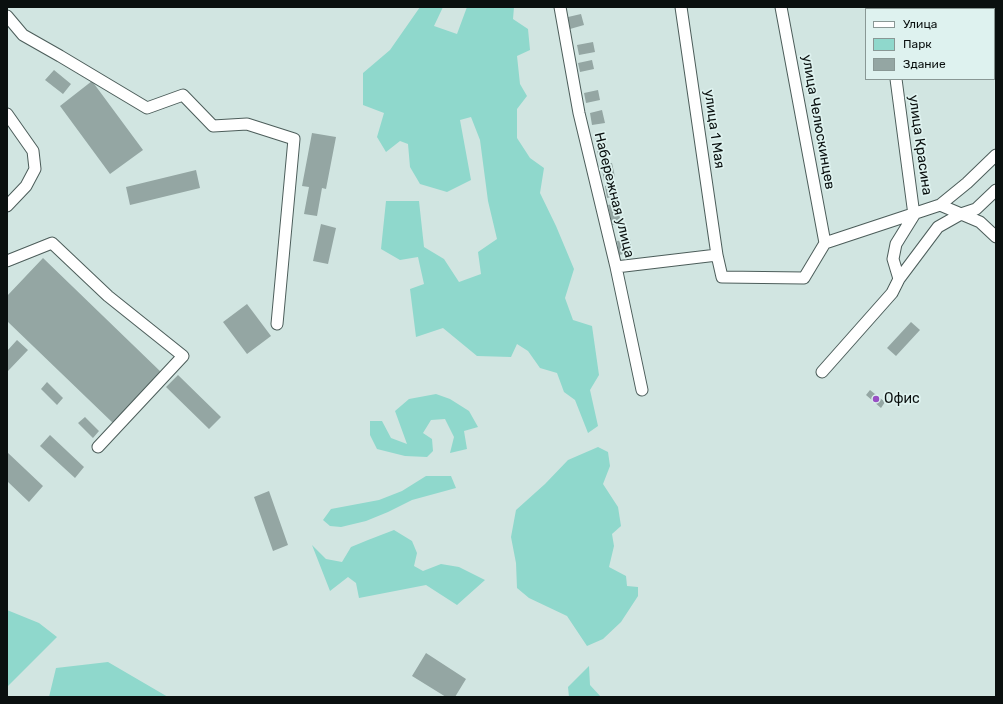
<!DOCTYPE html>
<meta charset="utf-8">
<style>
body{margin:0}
#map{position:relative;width:1003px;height:704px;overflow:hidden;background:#d1e5e1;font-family:Rubik,sans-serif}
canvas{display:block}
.frame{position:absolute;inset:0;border:8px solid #0a100f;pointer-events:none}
.legend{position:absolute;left:865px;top:8px;width:130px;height:72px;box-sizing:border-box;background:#def2ef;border:1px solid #899895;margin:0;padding:5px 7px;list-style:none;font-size:12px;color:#0a100f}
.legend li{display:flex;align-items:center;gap:8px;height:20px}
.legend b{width:20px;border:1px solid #899895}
</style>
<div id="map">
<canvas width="1003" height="704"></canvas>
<div class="frame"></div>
<ul class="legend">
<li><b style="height:5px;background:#fff"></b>Улица</li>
<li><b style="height:11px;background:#8fd8cc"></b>Парк</li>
<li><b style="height:11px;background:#94a6a3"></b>Здание</li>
</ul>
</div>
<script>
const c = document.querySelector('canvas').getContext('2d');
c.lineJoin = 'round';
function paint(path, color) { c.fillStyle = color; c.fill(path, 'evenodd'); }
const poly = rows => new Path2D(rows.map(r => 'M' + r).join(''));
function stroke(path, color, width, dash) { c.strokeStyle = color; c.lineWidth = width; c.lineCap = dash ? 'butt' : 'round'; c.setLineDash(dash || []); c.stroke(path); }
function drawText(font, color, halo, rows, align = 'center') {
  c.font = font + ' Rubik,sans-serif'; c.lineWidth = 3.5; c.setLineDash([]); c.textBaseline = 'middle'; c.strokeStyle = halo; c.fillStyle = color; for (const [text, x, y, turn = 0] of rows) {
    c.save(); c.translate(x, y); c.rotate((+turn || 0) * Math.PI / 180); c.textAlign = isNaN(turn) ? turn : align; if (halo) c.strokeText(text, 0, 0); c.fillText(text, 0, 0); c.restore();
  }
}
paint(poly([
 [420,7,443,7,434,26,457,34,467,7,514,7,513,19,528,29,530,50,517,56,520,84,527,96,517,109,517,138,530,158,544,168,540,193,556,226,574,269,565,298,573,320,592,326,599,375,590,390,598,426,588,433,575,400,564,392,557,373,540,368,528,351,517,344,511,357,477,356,443,328,416,337,410,289,424,284,418,257,400,260,381,249,386,201,419,201,424,247,444,259,459,282,481,274,478,252,497,239,488,201,480,140,471,117,460,120,471,180,447,192,420,184,410,167,408,144,400,141,386,152,377,137,384,113,363,105,363,73,390,50],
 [436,394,450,399,469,411,478,427,464,431,467,449,450,453,454,437,445,419,431,420,423,433,432,439,433,451,427,457,405,456,377,449,370,435,370,421,382,421,391,438,407,444,395,411,409,399],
 [598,447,608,452,610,466,603,484,618,507,621,526,612,534,614,546,609,567,626,576,627,586,638,587,638,596,621,622,603,639,587,646,567,616,529,598,517,588,516,563,511,537,516,510,545,484,568,460],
 [426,476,451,476,456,488,412,500,388,512,366,521,341,527,330,526,323,520,331,509,379,500,402,491],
 [394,530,412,541,417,553,414,566,423,571,441,564,459,567,485,580,457,605,426,585,359,598,356,583,348,577,330,591,312,545,326,559,342,562,351,547,368,540],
 [7,610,39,623,57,637,7,687],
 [108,662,168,697,49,697,56,668],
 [589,666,590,685,601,697,569,697,568,687]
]), '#8fd8cc');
paint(poly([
 [581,14,584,25,570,29,568,17],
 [593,42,595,52,579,55,577,45],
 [592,60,594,69,580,72,578,63],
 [54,70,71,84,63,94,45,80],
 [92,81,143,150,110,174,60,106],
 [598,90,600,100,586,103,584,93],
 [602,110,605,123,592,125,590,113],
 [312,133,336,137,326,189,322,188,317,216,304,214,309,187,302,186],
 [605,138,608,153,598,155,595,139],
 [612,163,615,177,604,180,601,165],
 [196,170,200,188,130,205,126,187],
 [615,184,618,196,607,198,605,186],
 [617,203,621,223,612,225,608,205],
 [321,224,336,228,328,264,313,261],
 [630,239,632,252,619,255,617,241],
 [43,258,162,373,114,424,7,321,7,296],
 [247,304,271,336,247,354,223,322],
 [911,322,920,330,896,356,887,348],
 [17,340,28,350,8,371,7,351],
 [178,375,221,417,209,429,166,387],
 [47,382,63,398,57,405,41,389],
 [870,390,885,402,881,408,866,395],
 [85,417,99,431,93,438,78,423],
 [50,435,84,467,75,478,40,446],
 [7,452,43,486,29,502,7,481],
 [269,491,288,545,273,551,254,497],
 [426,653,466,679,455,697,446,697,412,676]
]), '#94a6a3');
const minor = poly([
 [560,7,579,113,616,267,642,390],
 [681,7,717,255],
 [781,7,825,243],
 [877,7,877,9],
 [7,16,23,35,60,56,147,108,183,95,213,126,247,124,294,139,277,324],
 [994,31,996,30],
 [7,114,33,151,35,169,26,186,7,206],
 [940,205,980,222,996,237],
 [7,261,52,243,108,296,183,356,98,447],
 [616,267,717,255,722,277,804,278,825,243,940,205,967,183,996,155],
 [899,279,938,227,961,214,976,209,996,190],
 [822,372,892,293,899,279,893,259,896,244,914,215,896,79]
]);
stroke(minor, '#4c5d5a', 13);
stroke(minor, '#fff', 11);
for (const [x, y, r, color] of [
 [876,399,4,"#9850c4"]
]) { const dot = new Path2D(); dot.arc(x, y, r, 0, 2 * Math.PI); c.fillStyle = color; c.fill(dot); stroke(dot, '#def2ef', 1.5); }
drawText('14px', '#0a100f', '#def2ef', [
 ["улица Челюскинцев",818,122,80],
 ["улица 1 Мая",714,129,82],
 ["улица Красина",920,145,82],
 ["Набережная улица",614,195,76]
]);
drawText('14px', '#0a100f', '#def2ef', [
 ["Офис",884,399]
], 'left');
</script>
